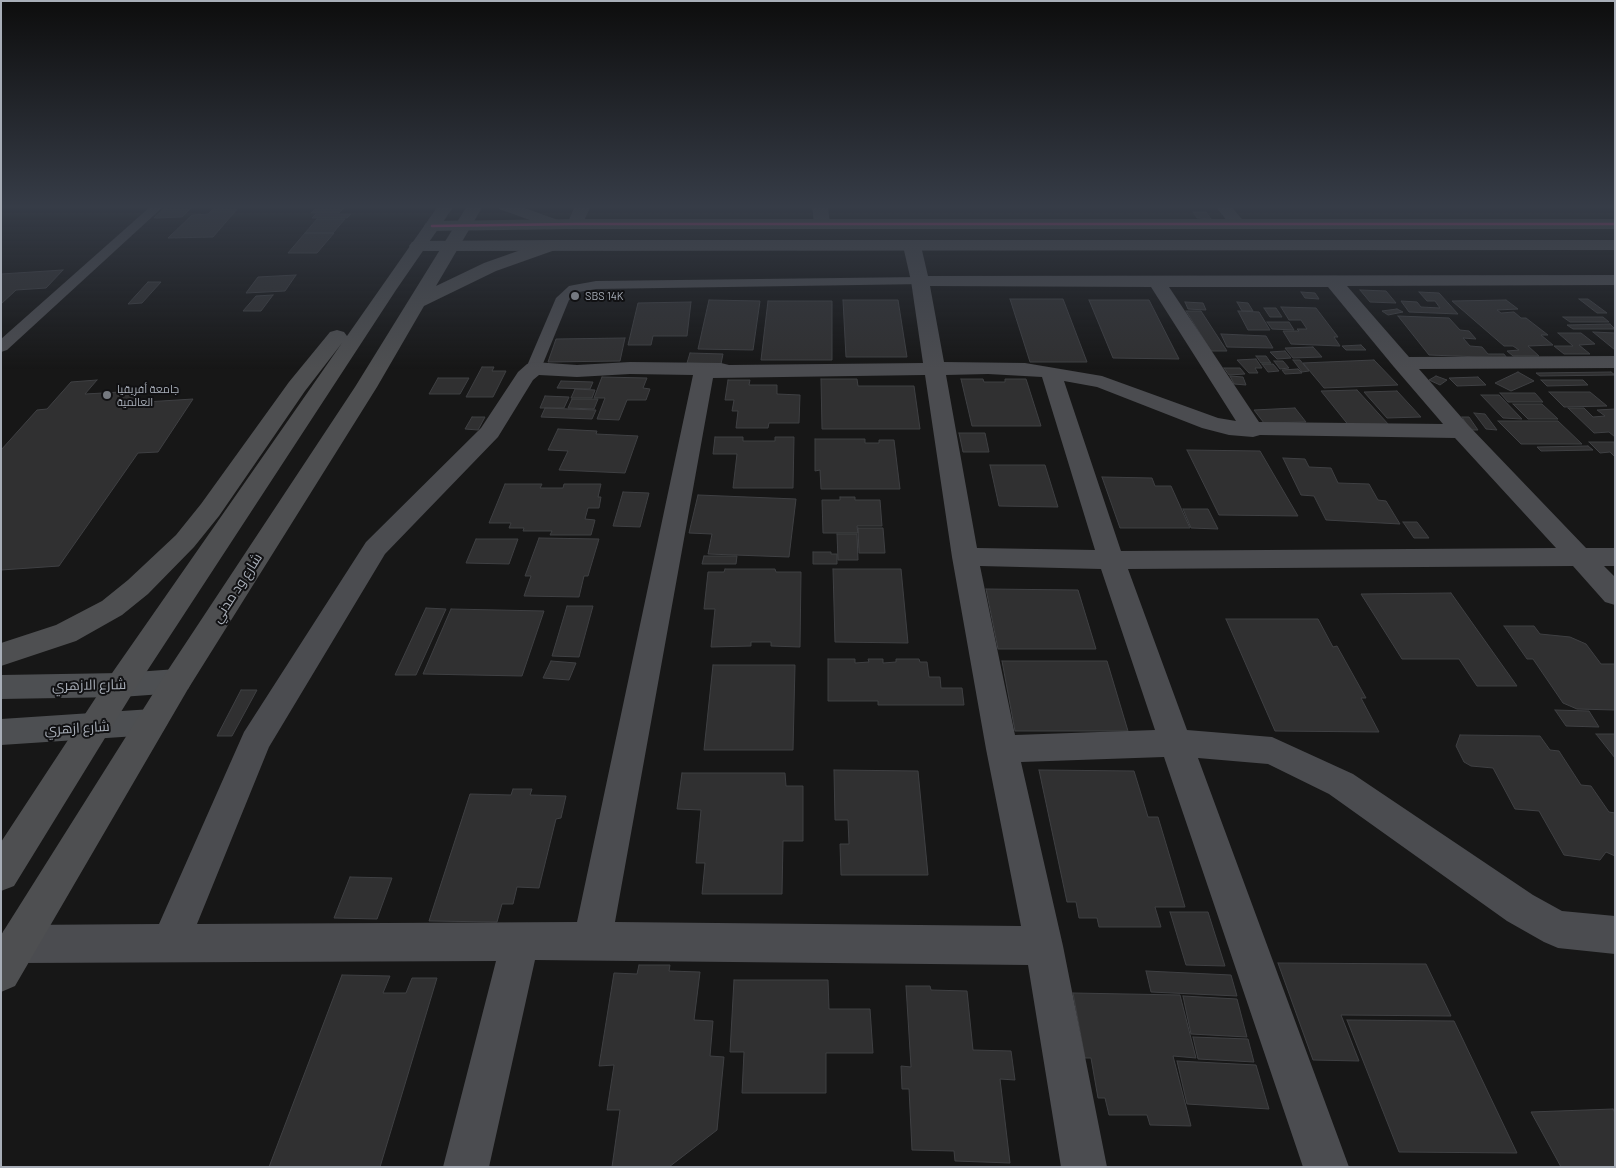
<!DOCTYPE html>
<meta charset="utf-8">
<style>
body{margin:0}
#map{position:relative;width:1616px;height:1168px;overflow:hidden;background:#171717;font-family:Barlow,sans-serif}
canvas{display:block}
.frame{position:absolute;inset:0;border:2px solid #a8aeb8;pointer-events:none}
</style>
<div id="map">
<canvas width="1616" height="1168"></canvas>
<div class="frame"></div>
</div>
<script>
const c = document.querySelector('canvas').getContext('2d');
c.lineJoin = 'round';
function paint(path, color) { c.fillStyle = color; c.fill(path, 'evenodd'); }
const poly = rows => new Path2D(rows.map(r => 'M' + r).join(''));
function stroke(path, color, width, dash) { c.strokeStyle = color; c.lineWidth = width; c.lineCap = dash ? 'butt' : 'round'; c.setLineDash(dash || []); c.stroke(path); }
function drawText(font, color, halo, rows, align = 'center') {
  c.font = font + ' Barlow,Cairo,sans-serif'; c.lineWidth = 4; c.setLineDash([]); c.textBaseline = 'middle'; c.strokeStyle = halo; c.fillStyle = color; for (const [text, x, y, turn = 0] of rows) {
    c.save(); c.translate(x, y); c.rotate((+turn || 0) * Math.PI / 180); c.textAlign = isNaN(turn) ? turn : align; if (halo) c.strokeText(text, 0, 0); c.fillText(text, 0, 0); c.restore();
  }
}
const building = poly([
 [167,206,203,206,191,208,182,217,154,218,167,206],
 [318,206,346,206,339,213,311,213,318,206],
 [239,207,213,237,168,238,192,215,208,214,214,208,239,207],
 [1193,212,1206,212,1211,219,1197,218,1193,212],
 [316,214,351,214,347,218,312,218,316,214],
 [317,219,345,219,333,233,305,233,317,219],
 [305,233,334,233,317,253,288,253,305,233],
 [63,270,46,288,16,290,1,304,1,274,63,270],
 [296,275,285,291,246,293,258,277,296,275],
 [148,282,161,282,142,303,128,304,148,282],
 [1360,290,1386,291,1396,303,1370,302,1360,290],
 [1301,292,1315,293,1319,299,1305,298,1301,292],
 [1419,292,1439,293,1458,314,1409,312,1401,301,1417,302,1421,307,1440,308,1435,301,1427,301,1419,292],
 [273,295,261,311,243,311,256,296,273,295],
 [1010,299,1063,299,1087,362,1030,362,1010,299],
 [1579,299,1588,299,1607,313,1597,313,1579,299],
 [709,300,760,301,753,350,698,349,709,300],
 [843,300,898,300,907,357,846,357,843,300],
 [1089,300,1149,300,1179,359,1113,358,1089,300],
 [1506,300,1518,309,1497,310,1501,313,1514,312,1521,318,1526,318,1548,335,1541,335,1553,345,1528,346,1539,356,1513,356,1507,351,1519,350,1513,346,1504,346,1452,301,1506,300],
 [768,301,832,301,832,360,761,360,768,301],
 [691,302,687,336,653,336,651,345,628,345,638,303,691,302],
 [1185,302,1203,303,1206,310,1188,309,1185,302],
 [1237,302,1248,303,1253,311,1242,311,1237,302],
 [1281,307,1316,308,1338,337,1334,337,1340,346,1291,344,1283,331,1299,331,1297,329,1307,329,1301,320,1289,320,1281,307],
 [1264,308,1276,308,1282,317,1270,317,1264,308],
 [1397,309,1403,312,1388,315,1382,311,1397,309],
 [1186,311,1201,311,1227,351,1211,351,1186,311],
 [1238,311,1259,312,1270,330,1248,330,1238,311],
 [1398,316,1449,318,1460,330,1469,331,1476,339,1463,338,1470,346,1482,347,1488,354,1504,354,1507,358,1429,355,1398,316],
 [1563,317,1603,317,1609,322,1570,322,1563,317],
 [1267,322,1289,322,1294,330,1272,329,1267,322],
 [1610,324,1615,329,1573,329,1567,325,1610,324],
 [1593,332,1615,333,1615,350,1593,332],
 [1558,333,1581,333,1595,344,1579,345,1590,354,1564,354,1554,346,1573,346,1558,333],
 [1221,334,1266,336,1273,348,1227,347,1221,334],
 [625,338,620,361,548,362,556,339,625,338],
 [1361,345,1366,350,1346,350,1342,346,1361,345],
 [1313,347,1322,357,1293,358,1285,348,1313,347],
 [1285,351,1291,358,1277,359,1270,352,1285,351],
 [690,353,723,354,721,364,687,363,690,353],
 [1256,356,1266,356,1271,363,1261,363,1256,356],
 [1256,359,1262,368,1255,368,1258,373,1249,373,1237,360,1256,359],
 [1293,360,1300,360,1309,371,1302,372,1293,360],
 [1374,360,1398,385,1324,388,1303,363,1374,360],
 [1274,361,1283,361,1289,368,1280,369,1274,361],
 [1262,364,1273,364,1279,371,1268,372,1262,364],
 [482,367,494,367,492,371,506,371,493,397,466,397,482,367],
 [1224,368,1240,368,1245,374,1229,375,1224,368],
 [1298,369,1302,373,1285,374,1282,370,1298,369],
 [1518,372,1534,381,1511,391,1495,383,1518,372],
 [1611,372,1615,375,1540,376,1536,373,1611,372],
 [1230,376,1243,377,1246,385,1234,384,1230,376],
 [1436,376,1447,380,1440,385,1429,380,1436,376],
 [602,377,647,378,643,388,650,389,646,400,627,400,619,420,597,419,605,398,594,398,602,377],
 [1478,377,1486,385,1457,386,1449,378,1478,377],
 [438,378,469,378,460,394,429,394,438,378],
 [821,379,857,379,858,386,914,386,920,429,822,429,821,379],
 [961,379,983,379,984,382,1005,382,1005,379,1026,379,1041,426,972,426,961,379],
 [97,380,85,394,139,391,130,403,193,399,158,452,138,453,59,566,1,570,1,450,37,410,47,409,71,382,97,380],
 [728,380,750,380,749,385,777,385,777,394,800,395,799,423,769,423,768,428,736,428,738,411,732,411,734,400,725,400,728,380],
 [1541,380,1583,380,1588,385,1547,386,1541,380],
 [561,381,593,382,590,389,557,388,561,381],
 [575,389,595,390,592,398,571,398,575,389],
 [1357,390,1389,425,1350,427,1321,391,1357,390],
 [1397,391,1421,417,1387,418,1364,392,1397,391],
 [1549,392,1590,392,1607,406,1564,407,1549,392],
 [1500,393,1535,393,1543,402,1508,402,1500,393],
 [1481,395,1499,395,1522,419,1503,418,1481,395],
 [545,396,569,397,564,408,540,408,545,396],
 [572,399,598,399,594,409,568,408,572,399],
 [1513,404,1542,404,1558,419,1528,419,1513,404],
 [545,408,596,410,592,419,541,417,545,408],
 [1295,408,1306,422,1264,423,1254,410,1295,408],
 [1568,408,1584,408,1593,417,1605,416,1597,410,1615,409,1615,437,1609,432,1594,433,1568,408],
 [1474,413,1485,414,1497,430,1486,429,1474,413],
 [472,417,485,417,478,430,465,429,472,417],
 [1462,417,1469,417,1478,430,1470,430,1462,417],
 [1498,421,1558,421,1582,444,1521,444,1498,421],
 [558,429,597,431,596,434,638,436,625,473,559,470,568,451,548,450,558,429],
 [959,433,985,433,989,452,963,452,959,433],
 [715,437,743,437,743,441,775,441,775,437,794,437,793,488,733,488,737,454,713,454,715,437],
 [815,439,865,439,865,443,879,443,879,440,894,440,900,489,821,489,820,470,815,471,815,439],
 [1589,442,1614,442,1615,457,1610,452,1600,453,1589,442],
 [1588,446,1593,450,1541,451,1537,447,1588,446],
 [1187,450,1260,451,1298,516,1219,515,1187,450],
 [1283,458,1305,459,1309,467,1331,468,1338,483,1369,484,1378,500,1386,501,1400,524,1326,520,1314,496,1301,495,1283,458],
 [990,465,1045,465,1058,507,999,506,990,465],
 [1102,477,1152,478,1155,486,1171,486,1190,528,1120,528,1102,477],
 [505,484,542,484,540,488,563,488,564,484,601,484,598,497,601,497,599,508,588,508,585,519,595,520,591,535,550,535,552,531,523,531,524,528,509,528,511,523,489,523,505,484],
 [623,492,649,493,640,527,613,526,623,492],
 [698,495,796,499,789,557,708,554,712,534,689,533,698,495],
 [840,497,855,497,855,500,880,500,882,526,857,526,858,533,823,533,822,500,840,500,840,497],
 [1183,509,1208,509,1218,529,1191,528,1183,509],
 [1403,522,1417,522,1429,538,1414,538,1403,522],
 [858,528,883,528,885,553,859,553,858,528],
 [837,534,857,534,858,560,838,560,837,534],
 [539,538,599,539,588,576,584,576,579,597,524,596,531,576,525,576,539,538],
 [476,539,518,539,509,564,466,563,476,539],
 [813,552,831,552,831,554,837,554,837,564,813,564,813,552],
 [704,556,737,556,736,564,702,564,704,556],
 [725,569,775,569,776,572,801,572,800,647,771,646,771,642,751,642,751,646,711,647,715,609,704,609,708,572,724,572,725,569],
 [833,569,901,569,908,643,835,642,833,569],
 [986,589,1078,590,1096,649,998,649,986,589],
 [1451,593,1517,686,1477,686,1459,659,1402,659,1361,594,1451,593],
 [567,606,593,606,579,657,552,656,567,606],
 [426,608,446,609,416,675,395,675,426,608],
 [451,609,544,611,522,676,423,674,451,609],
 [1226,619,1318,619,1333,647,1337,646,1366,698,1361,698,1379,732,1275,731,1226,619],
 [1504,626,1534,626,1540,634,1570,637,1586,644,1601,664,1615,664,1615,710,1577,709,1563,703,1533,659,1527,659,1504,626],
 [828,659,855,659,855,663,869,662,868,659,883,659,883,663,896,662,896,659,919,659,920,662,927,662,929,677,940,677,941,688,962,688,964,705,878,705,878,701,828,701,828,659],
 [551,661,576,663,569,680,543,678,551,661],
 [1002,661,1107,661,1128,731,1015,731,1002,661],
 [713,665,795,665,793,750,704,750,713,665],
 [241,690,257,690,232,736,217,736,241,690],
 [1555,710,1589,711,1599,727,1566,726,1555,710],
 [1596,734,1615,734,1615,758,1596,734],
 [1460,735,1540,736,1550,750,1559,751,1581,785,1591,786,1609,812,1615,813,1615,856,1606,852,1600,860,1564,855,1539,811,1515,809,1493,768,1471,766,1464,762,1456,746,1460,735],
 [834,770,918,771,928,875,841,875,840,844,849,844,848,820,835,820,834,770],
 [1039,770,1134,771,1148,817,1158,817,1185,907,1155,907,1161,927,1099,927,1097,918,1079,918,1076,902,1067,902,1039,770],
 [682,773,785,773,786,786,803,786,803,841,783,841,782,894,702,894,705,863,696,863,701,810,677,809,682,773],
 [513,789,532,789,530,795,566,796,561,818,556,819,539,888,517,887,513,904,502,904,497,922,429,921,470,794,511,795,513,789],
 [350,877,392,878,377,919,334,918,350,877],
 [1170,912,1208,912,1225,966,1186,965,1170,912],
 [1278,963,1426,964,1451,1016,1341,1015,1359,1061,1313,1060,1278,963],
 [639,965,670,965,669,971,700,972,694,1020,713,1021,710,1056,724,1057,717,1130,669,1167,612,1167,620,1110,607,1110,614,1065,599,1066,614,973,637,974,639,965],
 [1146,971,1231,975,1237,996,1151,992,1146,971],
 [342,975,390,976,383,993,406,993,412,978,437,978,380,1167,269,1167,342,975],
 [734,980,828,980,829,1009,870,1009,873,1053,826,1053,826,1093,742,1093,744,1052,730,1052,734,980],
 [906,986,930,986,931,990,967,991,973,1050,1011,1051,1015,1080,1000,1079,1010,1163,955,1161,954,1151,912,1150,909,1089,902,1089,901,1066,911,1067,906,986],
 [1073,993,1180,995,1196,1058,1173,1056,1191,1126,1150,1125,1147,1115,1109,1115,1105,1098,1098,1098,1091,1058,1085,1058,1073,993],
 [1183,996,1237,999,1247,1037,1191,1034,1183,996],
 [1347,1020,1454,1021,1517,1153,1399,1152,1347,1020],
 [1193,1037,1248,1039,1254,1062,1198,1059,1193,1037],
 [1177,1061,1256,1065,1269,1109,1187,1104,1177,1061],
 [1613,1109,1615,1113,1615,1167,1561,1167,1531,1112,1613,1109]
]);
paint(building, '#303031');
stroke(building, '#3f4043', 1);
paint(poly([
 [151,206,164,206,7,350,1,352,1,339,151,206],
 [920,277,927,281,925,284,596,289,579,292,569,300,540,371,528,371,526,368,556,298,569,286,574,285,596,281,920,277]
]), '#4b4c50');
paint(poly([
 [575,206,591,206,581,227,575,229,569,227,567,224,575,206],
 [812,206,828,206,830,225,828,228,816,228,814,225,812,206],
 [1215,206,1231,206,1246,224,1244,227,1232,227,1215,206],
 [912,241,918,242,921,246,928,276,1615,275,1615,285,1347,286,1409,357,1615,356,1615,368,1419,369,1469,426,1586,548,1615,548,1615,566,1604,566,1615,577,1615,605,1605,602,1573,566,1128,569,1187,730,1272,737,1353,774,1533,895,1562,911,1615,916,1615,954,1558,948,1544,942,1507,921,1329,794,1268,764,1198,758,1349,1167,1303,1167,1164,757,1021,762,1063,946,1107,1167,1061,1167,1028,965,535,960,489,1167,443,1167,496,961,18,963,4,958,1,950,1,938,4,930,18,925,159,924,244,732,366,542,481,428,518,372,527,364,534,362,577,365,630,362,721,363,729,365,923,363,911,281,903,246,906,242,912,241],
 [930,286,1151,287,1236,421,1218,418,1102,376,1025,363,944,362,930,286],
 [1169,287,1328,287,1394,367,1443,424,1259,422,1169,287],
 [630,374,693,375,577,922,197,924,269,747,385,554,498,437,533,380,539,375,577,377,630,374],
 [988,374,1042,377,1095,550,977,548,946,375,988,374],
 [925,375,952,557,986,749,1021,926,615,922,713,378,925,375],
 [1064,381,1097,387,1202,428,1229,435,1253,437,1260,435,1455,438,1556,548,1121,551,1064,381],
 [980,566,1101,569,1155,730,1015,735,980,566]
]), '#4b4c50');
paint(poly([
 [575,219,1615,219,1615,229,575,229,432,231,426,229,424,226,426,223,432,221,575,219],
 [552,240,1615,240,1615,250,418,251,412,250,409,246,412,242,418,241,552,240],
 [177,669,188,673,192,681,188,689,177,693,121,697,1,699,1,675,121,673,177,669],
 [152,709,163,713,168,722,163,731,152,735,1,745,1,719,152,709]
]), '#4d4f52');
paint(poly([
 [438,206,454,206,396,290,132,694,14,886,1,891,1,842,110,676,342,343,305,391,219,516,194,547,148,594,122,615,76,641,1,666,1,643,56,625,102,601,128,580,176,535,201,504,289,382,330,332,337,330,344,332,347,336,438,206],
 [467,206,483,206,436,286,484,263,546,241,552,240,558,241,560,245,558,249,496,271,424,306,377,387,188,689,15,986,1,992,1,935,166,673,355,387,467,206],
 [497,206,519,206,561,221,563,224,561,227,555,229,549,227,499,209,497,206]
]), '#4e4f51');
stroke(poly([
 [432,226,575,224,1615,224]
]), '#f240a1', 2.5);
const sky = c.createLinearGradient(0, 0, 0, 369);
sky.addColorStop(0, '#0d0d0d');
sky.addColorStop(0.56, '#363c47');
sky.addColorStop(1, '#363c4700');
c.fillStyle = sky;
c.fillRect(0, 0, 1616, 369);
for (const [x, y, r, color] of [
 [575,296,5,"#757980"],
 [107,395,5,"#757980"]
]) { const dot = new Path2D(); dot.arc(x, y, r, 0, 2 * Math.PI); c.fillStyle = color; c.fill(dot); stroke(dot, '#111113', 2); }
drawText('11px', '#a8aeb8', '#111113', [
 ["SBS 14K",585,296],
 ["جامعة أفريقيا",117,389],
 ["العالمية",117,402]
], 'left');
drawText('14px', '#a8aeb8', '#111113', [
 ["شارع ود مدني",237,588,-57],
 ["شارع الازهري",89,685,-1],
 ["شارع ازهري",77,728,-3]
]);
</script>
